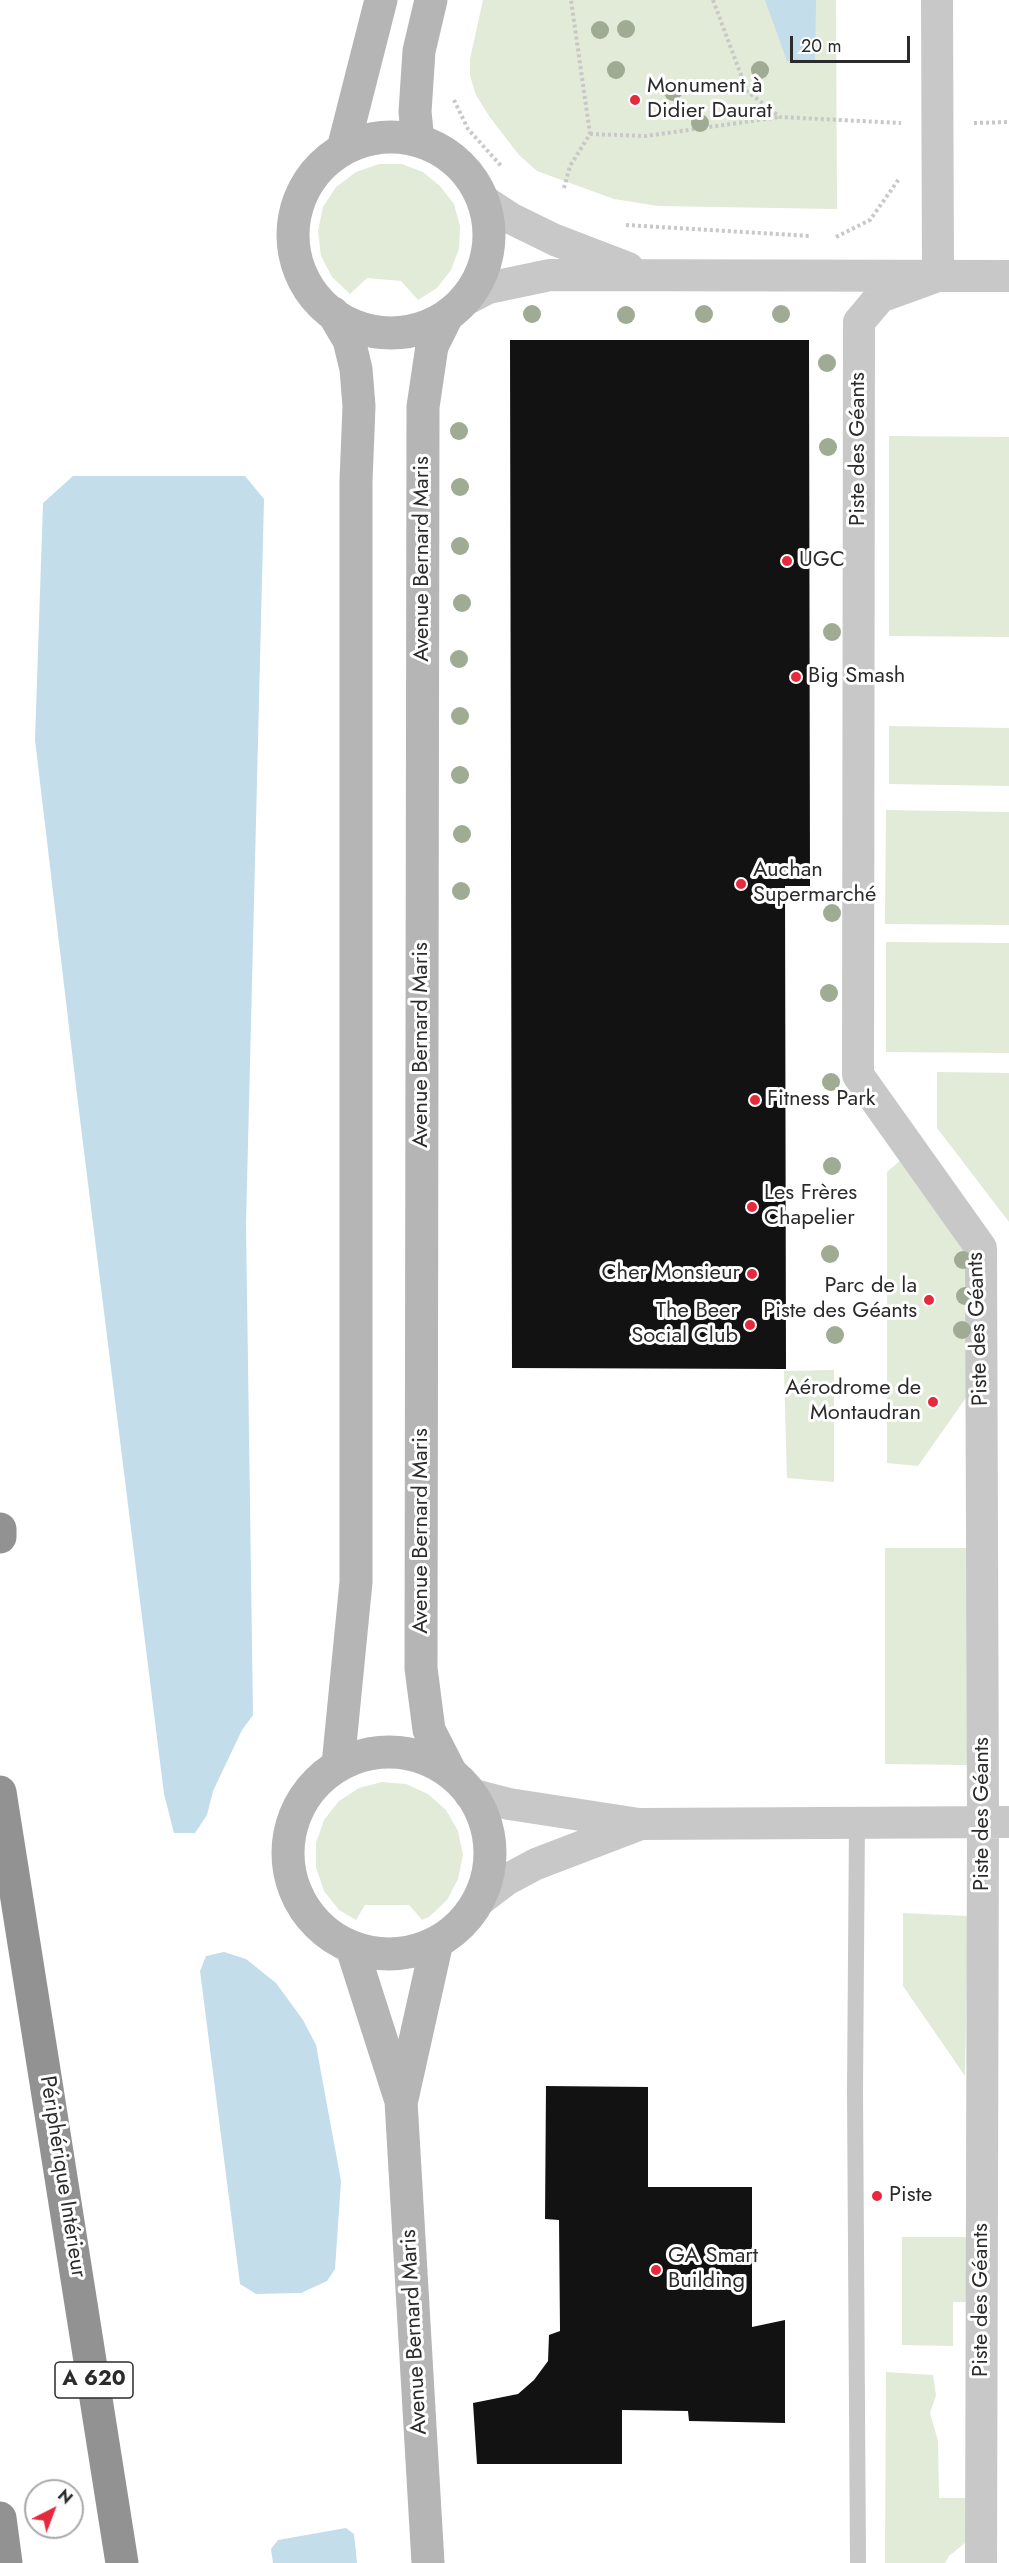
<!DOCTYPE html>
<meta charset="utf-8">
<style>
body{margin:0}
#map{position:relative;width:1009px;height:2563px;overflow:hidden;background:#fff;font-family:Jost,sans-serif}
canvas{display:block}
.north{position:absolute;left:24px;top:2479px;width:60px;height:60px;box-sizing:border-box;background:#fff;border:2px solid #aaa;border-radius:50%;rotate:42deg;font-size:16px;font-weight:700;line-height:24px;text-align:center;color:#2b2b2b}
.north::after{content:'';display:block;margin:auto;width:21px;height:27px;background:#e7293d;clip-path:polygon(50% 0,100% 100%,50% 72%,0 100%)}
.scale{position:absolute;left:790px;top:36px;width:120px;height:27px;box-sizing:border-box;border:3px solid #2b2b2b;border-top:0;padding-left:8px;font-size:18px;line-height:21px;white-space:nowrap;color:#2b2b2b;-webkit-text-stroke:4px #fff;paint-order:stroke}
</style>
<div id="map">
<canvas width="1009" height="2563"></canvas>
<div class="north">N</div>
<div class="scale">20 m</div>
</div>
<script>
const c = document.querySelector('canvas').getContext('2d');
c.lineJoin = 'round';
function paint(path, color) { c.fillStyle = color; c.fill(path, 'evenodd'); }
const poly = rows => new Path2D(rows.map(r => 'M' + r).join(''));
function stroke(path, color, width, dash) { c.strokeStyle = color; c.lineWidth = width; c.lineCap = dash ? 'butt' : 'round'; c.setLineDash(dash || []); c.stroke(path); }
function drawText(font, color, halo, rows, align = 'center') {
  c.font = font + ' Jost,sans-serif'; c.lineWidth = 6; c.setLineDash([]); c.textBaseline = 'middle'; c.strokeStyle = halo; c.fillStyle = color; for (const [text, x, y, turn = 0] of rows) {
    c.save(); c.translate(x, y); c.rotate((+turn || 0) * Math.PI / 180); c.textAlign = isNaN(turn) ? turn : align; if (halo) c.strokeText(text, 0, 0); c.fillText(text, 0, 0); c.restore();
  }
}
paint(poly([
 [483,0,836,0,837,209,658,206,614,199,537,171,519,155,489,116,476,95,470,76,470,59],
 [379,164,402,164,423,172,440,186,454,204,460,226,459,249,451,270,437,288,418,300,401,281,367,278,350,294,332,277,321,256,318,231,323,207,336,187,356,172],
 [889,436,1009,437,1009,637,889,636],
 [889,726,1009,728,1009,786,889,784],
 [886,810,1009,812,1009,925,885,924],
 [886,942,1009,943,1009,1053,886,1052],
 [937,1072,1009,1073,1009,1222,937,1128],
 [902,1159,970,1254,970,1392,918,1466,887,1463,887,1172],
 [834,1370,834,1482,787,1478,784,1371],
 [885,1548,968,1548,967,1765,885,1764],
 [382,1782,406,1784,428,1794,446,1810,458,1831,463,1855,458,1879,447,1900,429,1917,422,1920,409,1905,365,1905,356,1920,339,1910,324,1891,316,1867,316,1843,324,1820,339,1801,359,1788],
 [903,1913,968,1916,965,2076,903,1986],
 [902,2237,969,2237,968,2302,953,2302,953,2346,902,2345],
 [886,2372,933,2375,936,2395,930,2413,938,2441,939,2498,970,2498,971,2538,949,2556,945,2563,885,2563]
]), '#e2ead8');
paint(poly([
 [765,0,816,0,815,62,787,61],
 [73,476,245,476,264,499,246,1224,253,1715,242,1730,213,1791,207,1815,195,1833,174,1833,164,1794,78,1103,35,740,43,503],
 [224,1952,246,1959,276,1983,303,2020,316,2045,341,2181,335,2269,327,2281,301,2293,256,2294,240,2284,200,1971,206,1956],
 [346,2528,354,2534,357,2563,273,2563,271,2549,278,2540]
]), '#c3ddeb');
paint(poly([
 [510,340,809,340,810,886,785,886,786,1369,512,1368],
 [546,2086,648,2087,648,2187,752,2187,752,2327,785,2320,785,2423,689,2421,688,2411,622,2410,622,2464,477,2464,473,2403,518,2394,534,2380,548,2361,549,2335,560,2331,559,2220,545,2219]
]), '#121212');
stroke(poly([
 [713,0,747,91,780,117,901,123],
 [454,100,468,129,502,167],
 [974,123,1009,122],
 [590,134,646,136,780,117],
 [564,188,570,166,590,134,571,0],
 [626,225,810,236],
 [836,237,870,220,899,179]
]), '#c8c8c8', 4, [3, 3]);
stroke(poly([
 [857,1822,855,2091,858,2563]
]), '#c8c8c8', 16);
stroke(poly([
 [937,0,938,276,880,297,859,322,858,1075,981,1248,983,1822,981,2563],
 [484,201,510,218,555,240,628,268],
 [465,300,488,288,550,275,1009,276],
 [470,1794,509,1804,639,1824,1009,1822],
 [477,1902,506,1880,536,1864,638,1825]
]), '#c8c8c8', 32);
stroke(poly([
 '293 235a98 98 0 1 1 196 0a98 98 0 1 1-196 0Z',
 [418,141,415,112,419,51,431,0],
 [343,149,381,0],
 [333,313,349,340,356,369,359,406,356,481,356,1582,338,1765],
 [447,316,432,346,423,407,421,1668,429,1730,451,1773],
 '288 1853a101 101 0 1 1 202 0a101 101 0 1 1-202 0Z',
 [352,1948,401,2101,428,2563],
 [402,2099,437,1942]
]), '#b5b5b5', 33);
stroke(poly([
 [0,1529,0,1537],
 [0,1792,122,2563],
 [0,2518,6,2563]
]), '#929292', 33);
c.fillStyle = '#9fab92';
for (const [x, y] of [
 [626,29],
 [600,30],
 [616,70],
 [760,70],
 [673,92],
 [700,123],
 [532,314],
 [704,314],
 [781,314],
 [626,315],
 [827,363],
 [459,431],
 [828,447],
 [460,487],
 [460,546],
 [462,603],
 [832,632],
 [459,659],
 [460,716],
 [460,775],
 [462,834],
 [461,891],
 [832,913],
 [829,993],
 [831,1082],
 [832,1166],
 [830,1254],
 [963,1260],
 [965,1296],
 [962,1330],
 [835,1335]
]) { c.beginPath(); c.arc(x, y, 9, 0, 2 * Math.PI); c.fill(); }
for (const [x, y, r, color] of [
 [635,100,6,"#e7293d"],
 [787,561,6,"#e7293d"],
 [796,677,6,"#e7293d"],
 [741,884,6,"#e7293d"],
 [755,1100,6,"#e7293d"],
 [752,1207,6,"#e7293d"],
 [752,1274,6,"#e7293d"],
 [929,1300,6,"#e7293d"],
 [750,1325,6,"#e7293d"],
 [933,1402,6,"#e7293d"],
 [877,2196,6,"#e7293d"],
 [656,2270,6,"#e7293d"]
]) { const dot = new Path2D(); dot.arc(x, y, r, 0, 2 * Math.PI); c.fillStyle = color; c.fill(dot); stroke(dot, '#fff', 2); }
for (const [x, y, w] of [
 [94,2380,78]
]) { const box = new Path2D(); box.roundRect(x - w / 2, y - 18, w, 36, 4.5); c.fillStyle = '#fff'; c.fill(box); stroke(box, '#2b2b2b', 1.5); }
drawText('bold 21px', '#2b2b2b', null, [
 ["A 620",94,2380]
]);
drawText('22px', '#2b2b2b', '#fff', [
 ["Monument à",647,87],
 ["Didier Daurat",647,112],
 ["UGC",799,561],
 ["Big Smash",808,677],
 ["Auchan",753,871],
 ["Supermarché",753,896],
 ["Fitness Park",767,1100],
 ["Les Frères",764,1194],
 ["Chapelier",764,1219],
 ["Cher Monsieur",740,1274,"right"],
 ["Parc de la",917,1287,"right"],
 ["Piste des Géants",917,1312,"right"],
 ["The Beer",738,1312,"right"],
 ["Social Club",738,1337,"right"],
 ["Aérodrome de",921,1389,"right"],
 ["Montaudran",921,1414,"right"],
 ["Piste",889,2196],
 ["GA Smart",668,2257],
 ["Building",668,2282]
], 'left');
drawText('22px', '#2b2b2b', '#fff', [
 ["Piste des Géants",859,449,-90],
 ["Avenue Bernard Maris",423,559,-90],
 ["Avenue Bernard Maris",422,1045,-90],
 ["Piste des Géants",979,1329,-92],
 ["Avenue Bernard Maris",422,1531,-90],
 ["Piste des Géants",983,1814,-90],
 ["Périphérique Intérieur",62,2177,81],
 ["Piste des Géants",982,2300,-90],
 ["Avenue Bernard Maris",415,2332,-93]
]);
</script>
